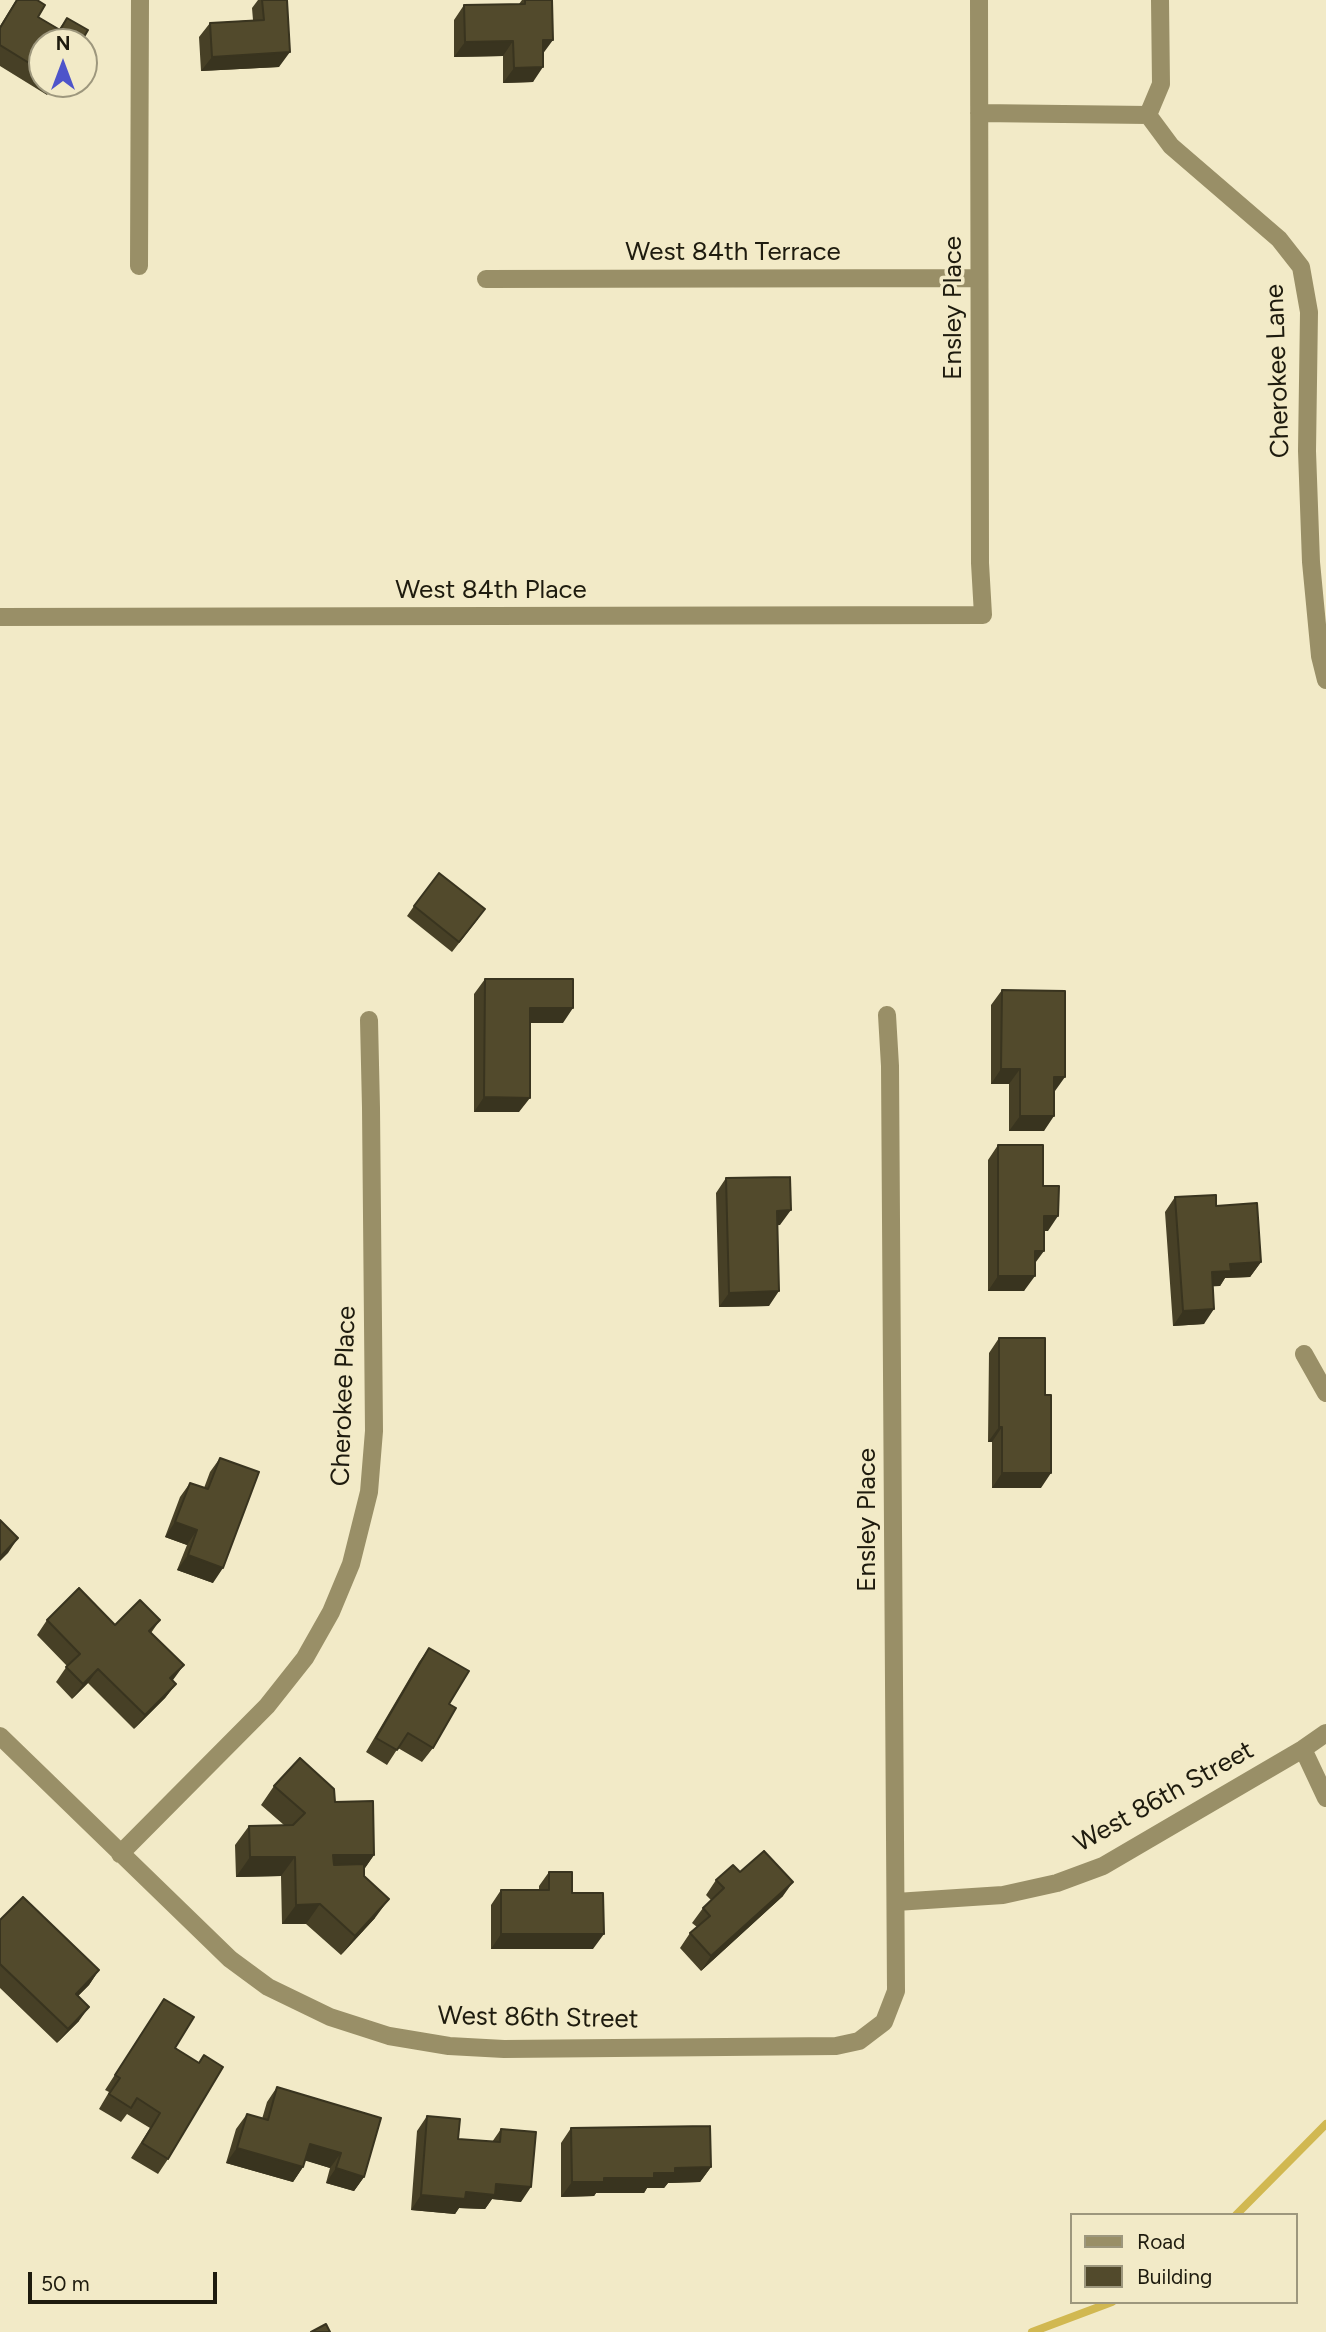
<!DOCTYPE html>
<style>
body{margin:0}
#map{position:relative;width:1326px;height:2332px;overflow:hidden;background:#f2eac7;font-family:Figtree,sans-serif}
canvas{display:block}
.legend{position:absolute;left:1070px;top:2213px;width:228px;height:91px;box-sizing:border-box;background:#f2eac7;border:2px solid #9d977d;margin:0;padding:9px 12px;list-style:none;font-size:21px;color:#1e1b0e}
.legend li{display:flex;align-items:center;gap:14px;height:35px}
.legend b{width:35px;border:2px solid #9d977d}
.north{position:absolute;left:28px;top:28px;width:70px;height:70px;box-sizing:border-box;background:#f2eac7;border:2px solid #9d977d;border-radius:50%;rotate:0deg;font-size:19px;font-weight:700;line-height:28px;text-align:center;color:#1e1b0e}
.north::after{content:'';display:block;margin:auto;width:24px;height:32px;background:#4e54ca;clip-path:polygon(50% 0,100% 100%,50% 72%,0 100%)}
.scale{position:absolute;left:28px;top:2272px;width:189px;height:32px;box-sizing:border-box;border:4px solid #1e1b0e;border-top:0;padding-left:9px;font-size:21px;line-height:24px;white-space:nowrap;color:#1e1b0e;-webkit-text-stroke:5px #f2eac7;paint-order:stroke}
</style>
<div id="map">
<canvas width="1326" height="2332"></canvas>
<ul class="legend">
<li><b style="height:9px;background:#998f67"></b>Road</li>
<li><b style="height:19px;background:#524a2c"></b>Building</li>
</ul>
<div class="north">N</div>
<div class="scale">50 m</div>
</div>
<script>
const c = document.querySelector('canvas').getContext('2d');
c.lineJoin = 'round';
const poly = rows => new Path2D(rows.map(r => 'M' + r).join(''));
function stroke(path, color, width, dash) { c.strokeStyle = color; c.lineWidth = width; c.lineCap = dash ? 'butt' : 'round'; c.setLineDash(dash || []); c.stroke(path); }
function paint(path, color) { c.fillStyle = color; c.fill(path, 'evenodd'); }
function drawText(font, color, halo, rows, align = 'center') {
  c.font = font + ' Figtree,sans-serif'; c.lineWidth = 7; c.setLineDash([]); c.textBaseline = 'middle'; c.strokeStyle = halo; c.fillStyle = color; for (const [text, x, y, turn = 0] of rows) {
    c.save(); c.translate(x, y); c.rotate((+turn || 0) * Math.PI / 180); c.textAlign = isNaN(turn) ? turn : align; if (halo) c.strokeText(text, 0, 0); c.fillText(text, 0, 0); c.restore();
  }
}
stroke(poly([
 [1236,2215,1326,2124],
 [1032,2332,1112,2302]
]), '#d1b851', 8);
stroke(poly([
 [979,113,1148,115],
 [1148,115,1171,146,1279,239,1301,267,1309,312,1307,451,1311,562,1320,656,1326,680],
 [1148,115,1161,84,1160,0],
 [139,266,140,0],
 [486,279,979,278],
 [0,617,983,615,980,563,979,0],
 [1304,1354,1326,1393],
 [0,1736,230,1959,268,1987,330,2017,389,2036,449,2046,504,2049,836,2046,859,2041,884,2022,896,1991,890,1066,887,1015],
 [1303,1749,1326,1798],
 [120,1854,267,1706,305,1658,331,1612,351,1564,369,1492,374,1431,371,1108,369,1020],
 [896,1902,1003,1895,1057,1883,1103,1866,1303,1749,1326,1733]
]), '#998f67', 18);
paint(poly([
 [16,0,37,0,38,17,59,29,67,18,88,30,42,42,42,84,55,84,47,95,0,66,0,26],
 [258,0,287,0,279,67,201,71,199,37,210,23,253,20,252,8],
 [522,0,552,0,543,54,533,82,503,83,503,56,454,57,454,20,464,5,519,4],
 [414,906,478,919,452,952,407,916],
 [485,979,563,1023,530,1023,519,1112,474,1112,474,994],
 [1002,990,1055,1091,1054,1091,1044,1131,1009,1131,1009,1084,991,1084,991,1005],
 [998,1145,1043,1186,1048,1231,1044,1231,1035,1264,1024,1291,988,1291,988,1160],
 [726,1178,780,1225,777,1225,769,1306,719,1307,716,1193],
 [1175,1197,1216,1206,1261,1262,1250,1277,1225,1278,1220,1286,1213,1286,1204,1324,1173,1326,1165,1212],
 [999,1338,1041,1488,992,1488,992,1442,988,1442,989,1353],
 [220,1458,213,1583,177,1570,187,1545,165,1537,180,1497,190,1483,204,1488,210,1472],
 [47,1620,115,1625,160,1620,151,1633,173,1681,176,1684,165,1698,134,1729,88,1683,72,1699,56,1682,67,1666,37,1635],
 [429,1648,449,1704,433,1748,422,1762,398,1748,387,1765,366,1752,419,1662],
 [274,1786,335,1802,374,1855,364,1869,364,1876,375,1918,341,1955,306,1924,282,1924,281,1876,236,1877,235,1845,249,1826,284,1825,261,1805],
 [549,1872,572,1893,593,1949,491,1949,491,1905,501,1890,539,1890,539,1886],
 [716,1880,783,1896,701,1971,680,1948,690,1933,697,1927,692,1923,703,1908,711,1900,706,1895],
 [0,1920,99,1970,89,1985,78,1996,79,2021,57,2043,0,1988],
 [164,1999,175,2048,168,2159,158,2174,131,2158,150,2128,127,2114,121,2122,99,2109,109,2092,105,2090],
 [277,2087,364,2177,354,2191,326,2183,330,2168,305,2160,303,2167,293,2182,226,2163,236,2129,247,2114,262,2119,267,2102],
 [427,2116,458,2139,492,2142,501,2129,521,2202,492,2199,485,2209,459,2208,455,2214,411,2210,417,2131],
 [571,2128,711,2167,700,2182,668,2183,664,2188,647,2188,644,2193,596,2193,594,2196,561,2197,561,2143]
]), '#474026');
paint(poly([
 [543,40,553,40,542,55],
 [513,41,503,56,454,57,465,42],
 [290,52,279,67,201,71,212,57],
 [543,67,533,82,503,83,514,68],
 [530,1008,573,1008,563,1023,520,1023],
 [1001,1069,1020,1069,1009,1084,991,1084],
 [1054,1077,1065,1077,1055,1091,1044,1091],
 [484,1097,530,1098,519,1112,474,1112],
 [1020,1116,1054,1116,1044,1131,1009,1131],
 [791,1210,780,1225,767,1226,777,1211],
 [1044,1216,1058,1216,1048,1231,1033,1231],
 [1035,1251,1044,1251,1033,1266],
 [1261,1262,1250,1277,1225,1278,1220,1286,1202,1287,1212,1272,1230,1264],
 [998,1276,1035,1276,1024,1291,988,1291],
 [779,1291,769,1306,719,1307,729,1293],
 [1214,1309,1204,1324,1173,1326,1183,1311],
 [999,1427,1002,1427,992,1442,988,1442],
 [1002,1473,1051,1473,1041,1488,992,1488],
 [175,1522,197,1530,187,1545,165,1537],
 [18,1538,8,1553,0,1561,0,1557],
 [188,1555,223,1568,213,1583,177,1570],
 [184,1665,173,1680,160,1693,170,1678],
 [98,1669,88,1683,72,1699,83,1684],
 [176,1684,165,1698,134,1729,145,1715],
 [333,1855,374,1855,361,1874,320,1875],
 [250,1857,295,1857,281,1876,236,1877],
 [793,1882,783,1896,701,1971,711,1956],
 [389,1899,375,1918,341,1955,355,1936],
 [320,1904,306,1924,282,1924,296,1905],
 [501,1934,604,1934,593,1949,491,1949],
 [99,1970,89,1985,65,2009,76,1994],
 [89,2007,79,2021,57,2043,68,2029],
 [310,2144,341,2153,330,2168,300,2159],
 [237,2148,303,2167,293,2182,226,2163],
 [711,2167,700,2182,668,2183,664,2188,647,2188,644,2193,596,2193,594,2196,561,2197,572,2182,654,2173,675,2168],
 [336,2168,364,2177,354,2191,326,2183],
 [496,2184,531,2187,521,2202,492,2199,485,2209,459,2208,455,2214,411,2210,421,2195,466,2192]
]), '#39341f');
const building = poly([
 [17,0,37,0,45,5,38,17,60,30,67,18,88,30,81,42,42,42,42,71,0,45,0,28,17,0],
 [262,0,287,0,290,52,212,57,210,23,264,20,262,0],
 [525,0,552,0,553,40,543,40,543,67,514,68,513,41,465,42,464,5,525,4,525,0],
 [439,873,485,909,459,942,414,906,439,873],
 [485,979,573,979,573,1008,530,1008,530,1098,484,1097,485,979],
 [1002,990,1065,991,1065,1077,1054,1077,1054,1116,1020,1116,1020,1069,1001,1069,1002,990],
 [998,1145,1043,1145,1043,1186,1059,1186,1058,1216,1044,1216,1044,1251,1035,1251,1035,1276,998,1276,998,1145],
 [790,1177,791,1210,777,1211,779,1291,729,1293,726,1178,790,1177],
 [1216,1195,1216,1206,1257,1203,1261,1262,1230,1264,1231,1271,1212,1272,1214,1309,1183,1311,1175,1197,1216,1195],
 [999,1338,1045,1338,1045,1395,1051,1395,1051,1473,1002,1473,1002,1427,999,1427,999,1338],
 [220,1458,259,1472,223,1568,188,1555,197,1530,175,1522,190,1483,208,1489,220,1458],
 [0,1520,18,1538,0,1557,0,1520],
 [79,1588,115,1625,140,1600,160,1620,149,1631,184,1665,170,1678,176,1684,145,1715,98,1669,83,1684,66,1667,80,1654,47,1620,79,1588],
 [429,1648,469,1671,449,1704,456,1708,433,1748,408,1733,397,1750,376,1738,429,1648],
 [300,1758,334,1789,335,1802,373,1801,374,1855,333,1855,334,1865,364,1864,364,1876,389,1899,355,1936,320,1904,296,1905,295,1857,250,1857,249,1826,293,1825,305,1813,274,1786,300,1758],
 [764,1851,793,1882,711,1956,690,1933,710,1916,703,1908,724,1888,716,1880,733,1865,740,1872,764,1851],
 [549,1872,572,1872,572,1893,603,1893,604,1934,501,1934,501,1890,549,1890,549,1872],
 [23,1897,99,1970,76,1994,89,2007,68,2029,0,1964,0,1920,23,1897],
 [164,1999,194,2017,175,2048,199,2063,204,2055,223,2067,168,2159,142,2143,160,2113,137,2098,131,2108,109,2094,120,2078,115,2075,164,1999],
 [277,2087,381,2118,364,2177,336,2168,341,2153,310,2144,303,2167,237,2148,247,2114,268,2120,277,2087],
 [427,2116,460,2119,458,2139,500,2142,501,2129,536,2132,531,2187,496,2184,495,2195,466,2192,465,2199,421,2195,427,2116],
 [710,2126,711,2167,675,2168,675,2173,654,2173,654,2178,604,2178,604,2182,572,2182,571,2128,710,2126],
 [326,2324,330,2332,311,2332,326,2324]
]);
paint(building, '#524a2c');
stroke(building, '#39341f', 2);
drawText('26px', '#1e1b0e', '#f2eac7', [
 ["West 84th Terrace",733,252],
 ["Ensley Place",953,308,-90],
 ["Cherokee Lane",1278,371,-92],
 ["West 84th Place",491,590],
 ["Cherokee Place",344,1396,-88],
 ["Ensley Place",867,1520,-90],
 ["West 86th Street",1164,1797,-29],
 ["West 86th Street",538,2018,1]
]);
</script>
